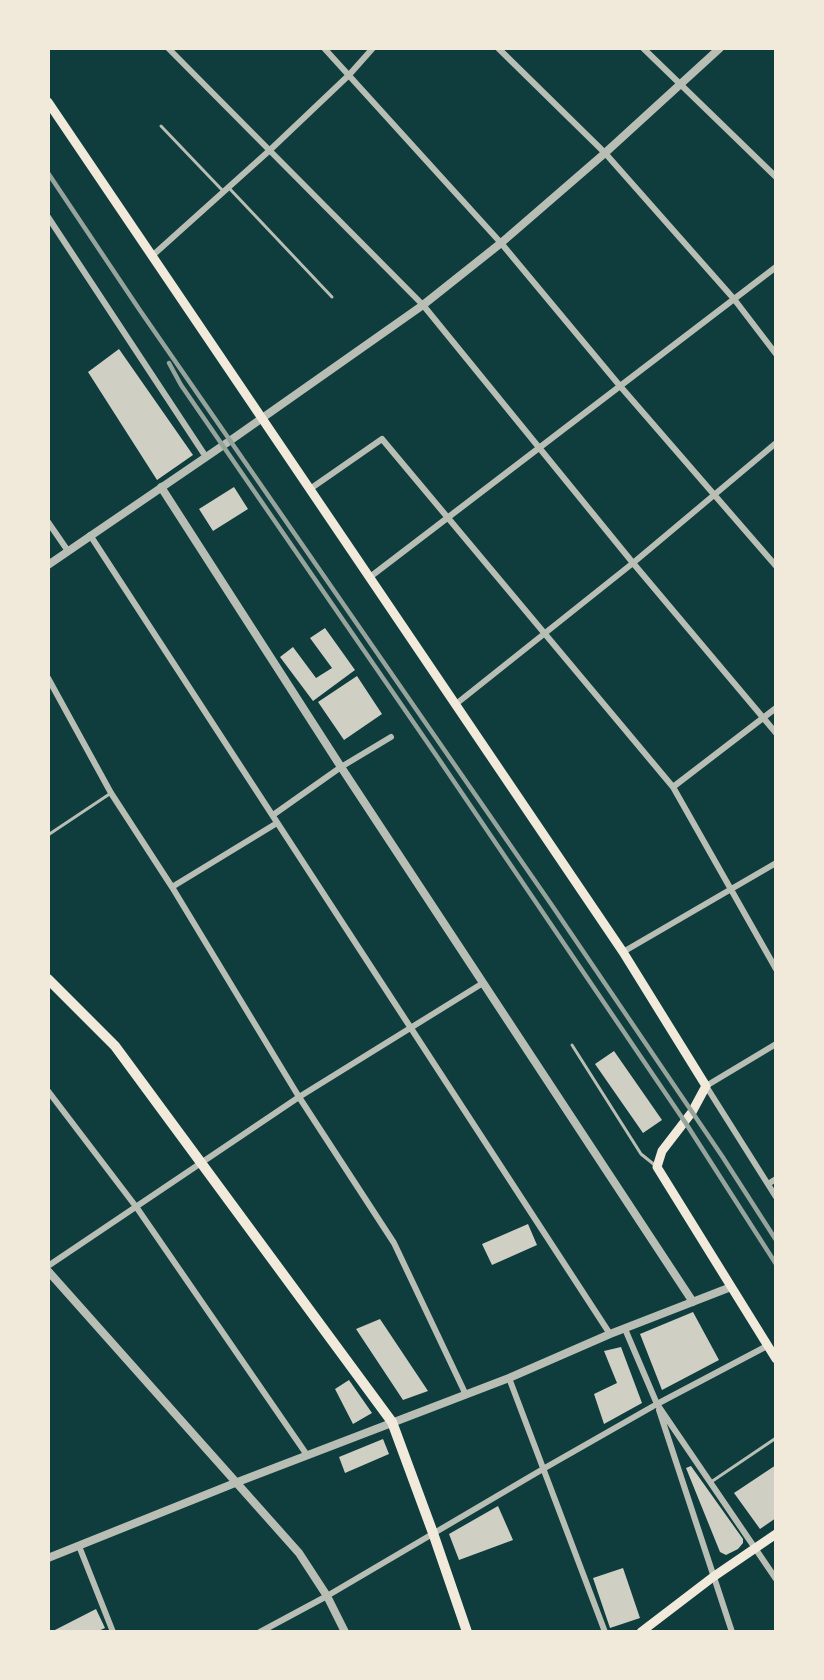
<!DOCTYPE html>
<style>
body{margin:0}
#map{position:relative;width:824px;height:1680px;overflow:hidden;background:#0f3d3e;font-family:"Golos Text",sans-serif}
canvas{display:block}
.frame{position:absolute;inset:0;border:50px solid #f1e9da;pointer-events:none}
</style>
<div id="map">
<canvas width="824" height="1680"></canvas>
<div class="frame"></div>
</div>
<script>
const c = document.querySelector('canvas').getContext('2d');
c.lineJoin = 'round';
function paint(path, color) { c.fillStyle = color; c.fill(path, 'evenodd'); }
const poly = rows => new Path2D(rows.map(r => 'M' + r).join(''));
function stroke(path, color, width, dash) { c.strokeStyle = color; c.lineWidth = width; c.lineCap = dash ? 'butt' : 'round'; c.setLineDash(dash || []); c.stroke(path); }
paint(poly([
 [119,349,193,455,157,480,88,372],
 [234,487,248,509,213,531,199,509],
 [325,628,355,670,313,701,280,657,293,647,316,678,332,668,310,638],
 [357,676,382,714,344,740,318,702],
 [614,1051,662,1120,643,1133,595,1064],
 [528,1224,537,1245,492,1265,482,1244],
 [693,1312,719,1360,662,1390,640,1334],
 [380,1319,428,1391,403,1400,356,1329],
 [621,1347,642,1403,604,1424,594,1394,617,1383,604,1351],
 [349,1380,372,1413,353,1424,335,1389],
 [383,1439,389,1454,345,1473,339,1457],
 [776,1465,776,1518,760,1529,734,1493],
 [691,1466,743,1539,743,1543,738,1549,726,1555,720,1552,686,1468],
 [498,1506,513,1540,459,1560,449,1534],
 [623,1568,640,1618,610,1628,593,1578],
 [96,1609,105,1628,96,1632,51,1632]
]), '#cfcfc3');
stroke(poly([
 [161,126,223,191],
 [229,188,332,297],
 [48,835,111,793],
 [572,1045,641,1154,656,1166],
 [711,1482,776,1438]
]), '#b8beb3', 3);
stroke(poly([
 [168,48,423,305,633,563,776,733],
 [324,48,501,243,620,386,776,566],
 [498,48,605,153,734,299,776,354],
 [643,48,776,177],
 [48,217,206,457],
 [152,256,270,150,349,75,373,48],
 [310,489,382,439,673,787,776,969],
 [48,522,68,551],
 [90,535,610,1334],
 [370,577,776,267],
 [48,678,111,793,172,887,299,1097,394,1243,466,1395],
 [456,704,633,563,776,443],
 [673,787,776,708],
 [273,815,341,767,391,737],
 [172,887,277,823],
 [623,952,776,863],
 [776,1044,706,1086,776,1197],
 [48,1091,137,1208,307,1455],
 [768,1184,776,1179],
 [48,1266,299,1097,483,983],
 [625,1329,657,1404,776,1579],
 [509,1378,605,1632],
 [659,1410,732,1632],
 [79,1546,113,1632],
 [260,1632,327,1596,543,1469,657,1404,767,1346]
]), '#b8beb3', 6);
stroke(poly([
 [161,487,341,767,693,1302],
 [48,565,231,440,423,305,501,243,605,153,720,48],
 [48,1271,299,1553,327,1596,345,1632],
 [48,1558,235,1483,509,1378,610,1334,731,1287]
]), '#b8beb3', 8);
stroke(poly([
 [48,102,623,952,706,1086,692,1112,662,1151,657,1167,776,1359],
 [641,1632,713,1577,776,1534]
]), '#f1e9da', 9);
stroke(poly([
 [48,979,115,1046,392,1422,433,1533,467,1632]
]), '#f1e9da', 10);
stroke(poly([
 [48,173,139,309,551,904,722,1156,776,1240],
 [169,363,181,385,436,755,685,1122,776,1264]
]), '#97a49c', 4.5);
</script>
